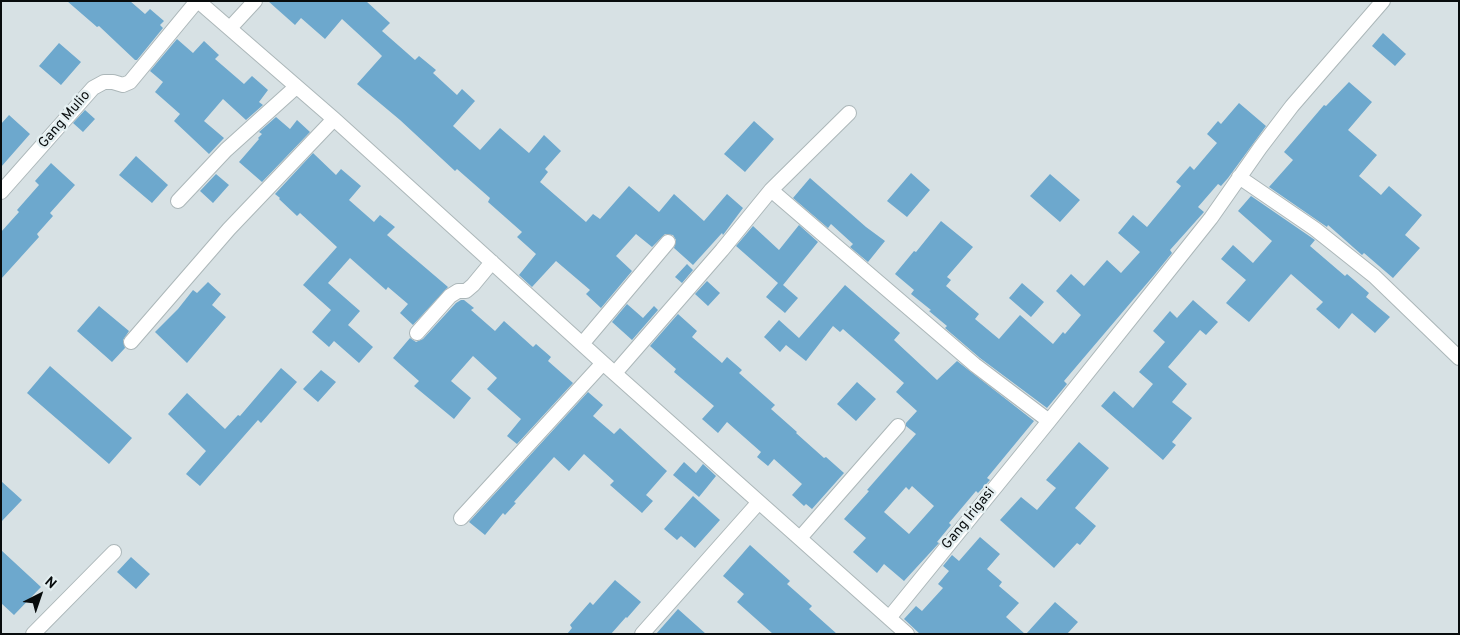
<!DOCTYPE html>
<style>
body{margin:0}
#map{position:relative;width:1460px;height:635px;overflow:hidden;background:#d7e1e4;font-family:Overpass,sans-serif}
canvas{display:block}
.frame{position:absolute;inset:0;border:2px solid #080c0d;pointer-events:none}
.north{position:absolute;left:15px;top:570px;width:50px;height:50px;-webkit-text-stroke:4px #e4eff1;paint-order:stroke;rotate:41deg;font-size:14px;font-weight:700;line-height:20px;text-align:center;color:#080c0d}
.north::after{content:'';display:block;margin:auto;width:18px;height:22px;background:#080c0d;clip-path:polygon(50% 0,100% 100%,50% 72%,0 100%)}
</style>
<div id="map">
<canvas width="1460" height="635"></canvas>
<div class="frame"></div>
<div class="north">N</div>
</div>
<script>
const c = document.querySelector('canvas').getContext('2d');
c.lineJoin = 'round';
function paint(path, color) { c.fillStyle = color; c.fill(path, 'evenodd'); }
const poly = rows => new Path2D(rows.map(r => 'M' + r).join(''));
function stroke(path, color, width, dash) { c.strokeStyle = color; c.lineWidth = width; c.lineCap = dash ? 'butt' : 'round'; c.setLineDash(dash || []); c.stroke(path); }
function drawText(font, color, halo, rows, align = 'center') {
  c.font = font + ' Overpass,sans-serif'; c.lineWidth = 5; c.setLineDash([]); c.textBaseline = 'middle'; c.strokeStyle = halo; c.fillStyle = color; for (const [text, x, y, turn = 0] of rows) {
    c.save(); c.translate(x, y); c.rotate((+turn || 0) * Math.PI / 180); c.textAlign = isNaN(turn) ? turn : align; if (halo) c.strokeText(text, 0, 0); c.fillText(text, 0, 0); c.restore();
  }
}
paint(poly([
 [67,1,130,1,145,14,150,9,164,21,160,25,163,28,137,60,135,60,99,26,97,27],
 [268,1,366,1,390,23,382,31,415,60,419,56,436,70,433,73,457,95,462,89,475,101,453,126,480,150,500,128,529,153,544,135,561,151,545,169,548,172,540,182,586,222,593,214,600,219,629,186,659,212,674,194,704,221,727,194,743,208,723,235,722,233,693,265,674,248,676,240,673,235,665,234,652,247,636,234,616,256,632,271,601,308,586,294,590,290,556,261,532,287,519,275,536,254,517,237,522,232,488,202,490,198,457,169,455,171,400,120,357,84,382,56,378,52,342,19,325,39,301,18,295,25],
 [1383,33,1406,54,1395,66,1372,46],
 [177,39,193,53,204,41,219,55,215,59,244,84,252,76,268,90,259,102,263,105,246,120,223,99,204,121,224,138,209,154,174,121,180,114,155,92,163,82,150,71],
 [59,43,81,62,61,85,39,66],
 [1349,82,1372,102,1348,130,1377,155,1359,176,1381,195,1389,186,1422,215,1405,235,1420,248,1393,278,1364,253,1362,255,1328,225,1327,227,1269,187,1293,160,1284,152,1324,105,1326,106],
 [1239,103,1266,126,1228,178,1221,186,1218,184,1198,207,1204,212,1170,250,1172,253,1155,274,1064,381,1067,384,1047,408,980,358,945,328,947,326,929,311,931,310,911,294,914,290,895,274,914,251,916,252,941,221,973,247,947,277,951,280,946,286,979,314,975,319,999,339,1020,315,1053,344,1063,332,1065,334,1081,315,1056,291,1071,274,1084,286,1107,260,1121,273,1140,252,1118,233,1133,215,1147,227,1181,186,1176,182,1190,166,1194,170,1217,143,1207,134,1218,121,1221,124],
 [85,110,95,119,83,132,73,123],
 [9,115,30,134,1,167,1,124],
 [276,117,290,129,297,120,310,132,262,182,239,162,259,139,258,138,262,134,259,132],
 [754,121,774,139,745,172,724,154],
 [313,153,336,175,341,169,361,186,349,200,374,222,380,215,395,227,387,235,448,287,413,325,400,313,408,304,388,287,386,290,350,258,328,283,360,311,348,325,373,347,359,363,334,341,329,347,312,332,331,310,303,285,337,247,300,213,297,216,279,199,280,198,275,194],
 [136,156,168,185,152,203,119,175],
 [51,163,75,185,50,213,53,216,37,234,39,237,1,279,1,232,19,212,17,210,39,185,35,181],
 [911,173,930,190,907,217,887,201],
 [216,174,229,185,213,203,200,191],
 [1050,174,1080,200,1060,222,1030,196],
 [810,178,866,227,885,241,868,262,850,247,853,244,831,224,828,228,793,198],
 [1251,196,1315,240,1310,246,1345,276,1347,274,1369,293,1366,297,1390,317,1375,333,1352,313,1339,329,1316,309,1323,302,1291,274,1249,322,1226,303,1246,280,1221,259,1233,245,1253,263,1272,241,1238,211],
 [799,225,818,242,783,285,798,298,785,313,766,297,778,283,736,246,753,226,779,250],
 [687,264,693,270,682,283,675,277],
 [707,281,720,293,708,306,695,294],
 [208,282,221,294,212,305,226,317,187,363,155,332,178,309,193,290,197,293],
 [1022,283,1044,302,1031,317,1009,298],
 [845,285,900,333,894,340,937,380,957,361,1034,421,987,478,990,480,978,493,976,491,949,523,951,525,937,542,939,543,904,581,884,564,877,573,853,552,866,538,844,519,869,491,867,490,916,434,906,426,906,423,917,411,896,392,904,383,843,329,840,332,833,326,806,361,786,345,780,352,764,337,779,320,799,338],
 [912,486,934,506,909,534,884,512,906,487,909,490],
 [461,300,464,300,474,308,471,310,495,331,504,321,533,347,536,344,551,357,548,361,573,383,517,444,507,436,521,419,487,389,497,378,473,356,451,381,471,398,454,419,414,386,419,381,393,358,410,338,416,342,423,339,456,303],
 [1193,300,1218,322,1206,335,1200,330,1168,367,1187,384,1172,402,1192,418,1172,442,1176,445,1163,460,1101,406,1114,391,1133,408,1153,384,1139,372,1165,342,1153,331,1170,311,1177,318],
 [627,304,643,318,654,306,658,310,632,340,612,322],
 [99,306,129,331,123,340,125,348,112,362,77,331],
 [678,314,697,331,692,337,722,363,727,357,742,370,739,373,775,405,771,409,797,432,796,433,824,458,826,457,844,473,812,509,806,504,804,506,792,495,802,484,774,459,768,466,757,457,761,452,727,422,718,433,702,419,714,406,674,372,676,369,650,346],
 [50,366,132,438,109,464,27,393],
 [281,368,297,382,261,423,258,420,200,486,186,474,206,451,168,414,187,393,225,429,238,415,240,416],
 [321,370,336,382,318,402,303,389],
 [857,382,876,399,856,421,837,404],
 [588,392,603,405,593,416,614,434,620,428,667,471,646,495,653,501,642,513,610,485,614,481,584,454,569,471,554,457,514,502,516,503,505,515,503,513,485,535,469,522],
 [1079,442,1109,468,1075,508,1096,526,1080,545,1077,543,1054,568,1000,520,1021,497,1037,510,1056,488,1046,480],
 [684,462,696,473,703,464,716,476,699,497,673,475],
 [1,481,22,500,1,522],
 [693,496,720,520,695,548,681,536,677,540,664,529],
 [980,537,1000,554,987,569,1002,582,999,586,1019,603,1006,617,1025,634,920,634,904,619,916,606,922,611,943,588,938,584,949,571,943,566,952,555,959,561],
 [750,545,790,581,787,584,812,606,809,609,837,634,773,634,737,602,744,594,723,576],
 [1,550,41,587,14,615,1,603],
 [131,557,150,574,136,589,117,572],
 [615,580,641,602,627,618,626,617,611,634,567,634,572,628,570,625,590,602,593,605],
 [1055,602,1078,622,1067,634,1026,634],
 [678,609,706,634,656,634]
]), '#6da8cd');
const minor = poly([
 [198,1,334,119,603,363,907,634],
 [230,28,255,1],
 [1239,177,1315,229,1374,276,1459,358],
 [771,190,975,365,1049,421],
 [1,192,93,88,104,82,113,82,123,85,130,82,197,1],
 [178,201,226,150,296,87],
 [417,333,450,296,458,291,466,291,473,285,492,262],
 [131,342,229,229,334,119],
 [582,344,668,242],
 [615,373,722,250,771,190,849,113],
 [461,518,603,363],
 [800,538,898,426],
 [889,618,1049,421,1211,218,1260,148,1292,106,1383,1],
 [33,634,114,552],
 [642,634,759,502]
]);
stroke(minor, '#acb7b9', 16);
stroke(minor, '#fff', 14);
drawText('14px', '#080c0d', '#e4eff1', [
 ["Gang Mulio",65,120,-49],
 ["Gang Irigasi",969,519,-51]
]);
</script>
